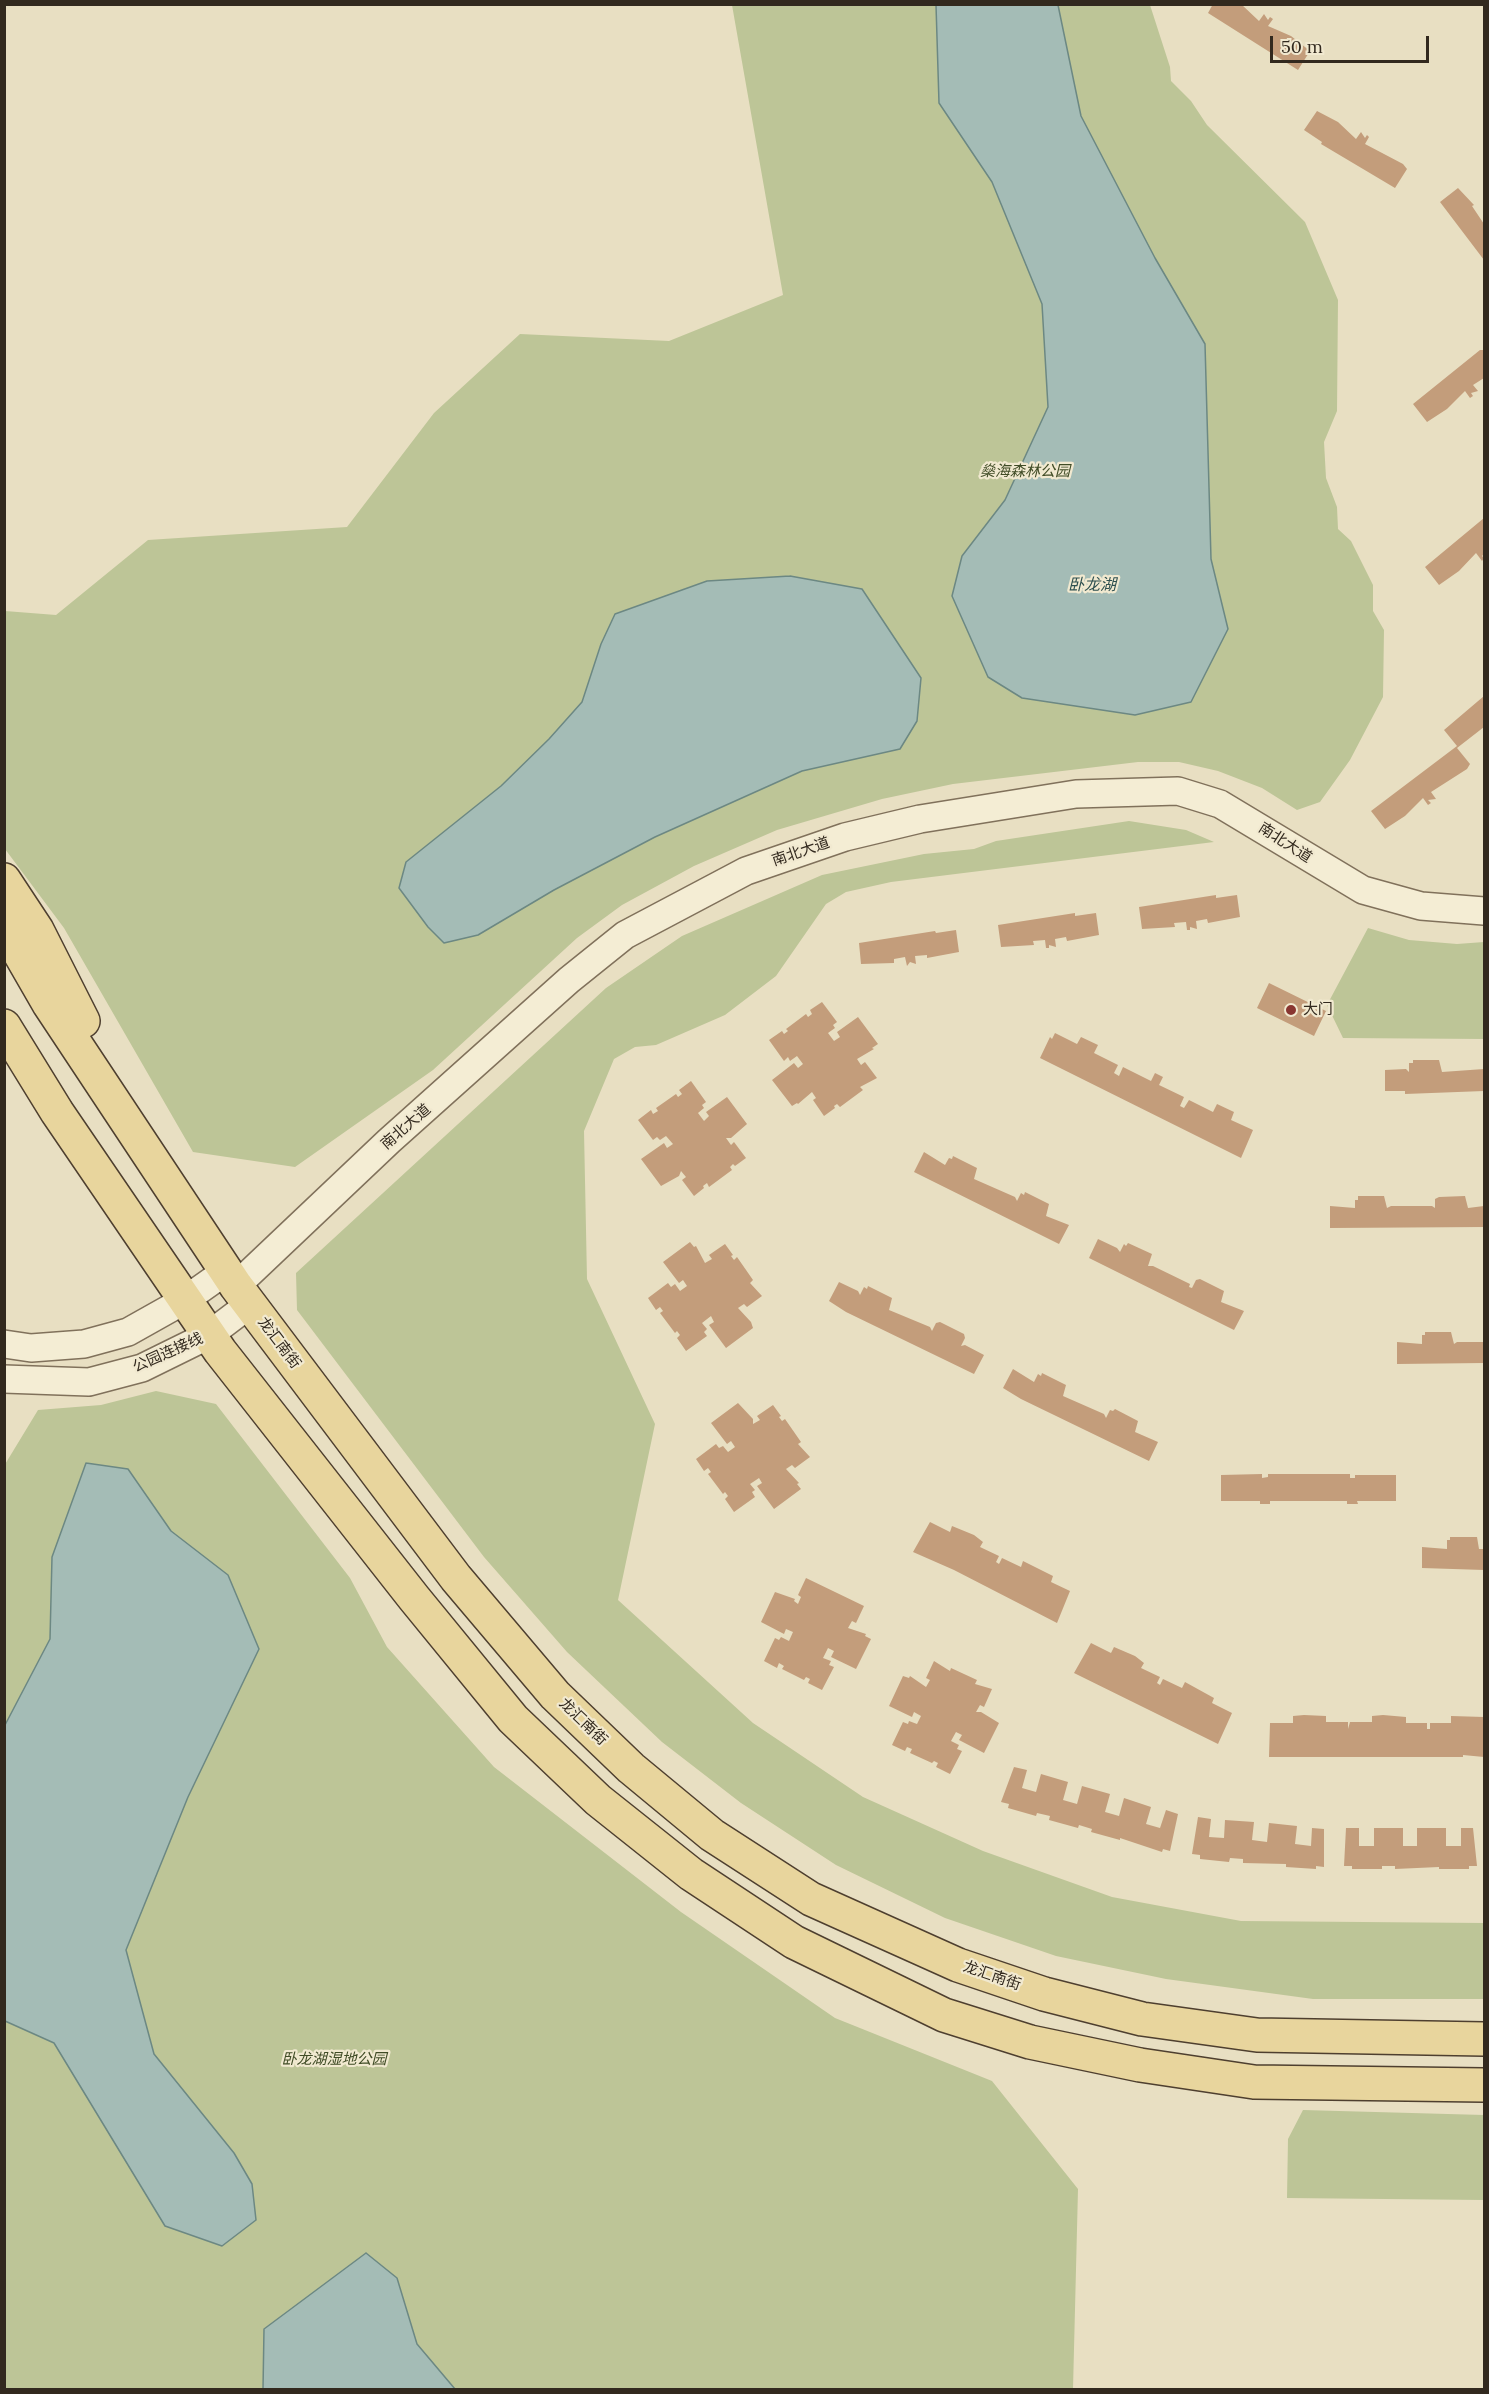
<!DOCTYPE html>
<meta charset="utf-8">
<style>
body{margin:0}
#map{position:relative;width:1489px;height:2394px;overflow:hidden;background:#e8dfc2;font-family:Lora,serif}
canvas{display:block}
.frame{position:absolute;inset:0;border:6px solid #32291e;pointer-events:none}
.scale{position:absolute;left:1270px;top:36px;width:159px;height:27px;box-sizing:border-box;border:3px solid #32291e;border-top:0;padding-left:8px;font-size:18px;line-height:21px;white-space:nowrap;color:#32291e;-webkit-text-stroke:4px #f1e9d0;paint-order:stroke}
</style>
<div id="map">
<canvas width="1489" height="2394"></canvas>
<div class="frame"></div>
<div class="scale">50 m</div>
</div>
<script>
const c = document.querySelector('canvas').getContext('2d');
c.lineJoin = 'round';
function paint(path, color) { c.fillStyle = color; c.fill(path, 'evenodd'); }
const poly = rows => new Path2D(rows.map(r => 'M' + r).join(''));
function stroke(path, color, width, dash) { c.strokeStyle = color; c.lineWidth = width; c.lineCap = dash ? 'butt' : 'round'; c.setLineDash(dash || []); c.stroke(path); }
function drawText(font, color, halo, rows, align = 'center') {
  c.font = font + ' Lora,"Noto Sans SC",serif'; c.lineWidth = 4.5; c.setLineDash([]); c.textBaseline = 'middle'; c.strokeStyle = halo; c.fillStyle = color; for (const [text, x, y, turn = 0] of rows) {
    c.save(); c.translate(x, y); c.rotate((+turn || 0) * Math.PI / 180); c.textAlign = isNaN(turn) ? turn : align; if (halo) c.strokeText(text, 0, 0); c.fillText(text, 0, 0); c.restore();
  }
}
paint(poly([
 [732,5,1150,5,1170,67,1171,81,1191,101,1207,125,1305,222,1338,300,1337,411,1324,442,1326,478,1337,507,1338,529,1351,541,1373,585,1373,611,1384,630,1383,697,1350,760,1320,802,1297,810,1262,788,1218,771,1179,762,1138,762,953,784,882,799,777,830,694,866,622,905,577,938,433,1070,295,1167,193,1152,64,928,5,849,5,611,56,615,148,540,347,527,434,413,520,334,669,341,783,295],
 [1129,821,1186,830,1214,842,891,882,846,892,826,904,776,976,725,1015,656,1045,635,1047,614,1059,584,1131,587,1279,655,1424,618,1600,753,1723,863,1797,983,1851,1112,1897,1241,1921,1484,1923,1484,1999,1313,1999,1166,1979,1056,1956,945,1918,836,1865,741,1803,662,1742,567,1652,484,1557,297,1310,296,1273,606,988,682,936,822,875,924,854,974,849,996,841],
 [1368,928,1409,940,1457,944,1484,942,1484,1039,1343,1038,1327,1005],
 [156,1391,216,1404,350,1578,387,1647,494,1767,681,1912,835,2018,992,2081,1078,2189,1073,2389,5,2389,4,1466,38,1410,101,1405],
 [1303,2110,1484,2115,1484,2200,1287,2198,1288,2139]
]), '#bdc597');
const water = poly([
 [936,5,1058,5,1081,116,1155,258,1205,344,1211,559,1228,629,1191,702,1135,715,1022,698,988,677,952,596,962,556,1005,500,1048,407,1042,304,992,182,939,103,936,5],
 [790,576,862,589,921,678,917,721,900,749,802,771,655,837,554,890,478,935,444,943,428,927,399,888,406,862,501,786,549,739,582,702,601,644,615,614,707,581,790,576],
 [86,1463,128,1469,171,1531,228,1575,259,1649,188,1797,126,1950,154,2054,234,2153,252,2184,256,2220,222,2246,165,2226,54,2043,5,2021,5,1725,50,1639,52,1557,86,1463],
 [366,2253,397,2278,417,2344,455,2389,263,2389,264,2329,366,2253]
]);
paint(water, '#a4bcb6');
stroke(water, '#6c8883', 1.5);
paint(poly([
 [1213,4,1241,4,1259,21,1264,14,1268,20,1270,17,1273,19,1268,26,1291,36,1310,51,1298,70,1208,13],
 [1317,111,1338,122,1356,139,1361,132,1365,138,1367,135,1369,137,1365,144,1403,164,1407,169,1395,188,1321,144,1322,142,1304,130],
 [1458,188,1474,205,1472,206,1484,224,1484,260,1440,202],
 [1480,350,1484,350,1484,378,1473,385,1478,391,1471,393,1473,396,1470,398,1465,391,1447,409,1427,422,1413,404],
 [1484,518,1484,554,1482,556,1484,558,1482,561,1476,553,1459,571,1439,585,1425,567],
 [1484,696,1484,727,1457,748,1470,764,1467,769,1431,792,1436,799,1428,800,1431,803,1428,805,1423,798,1405,816,1385,829,1371,811,1457,746,1444,730],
 [1216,895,1216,898,1237,895,1240,917,1208,923,1207,919,1196,921,1197,929,1190,927,1190,930,1187,930,1186,922,1174,923,1175,927,1142,929,1139,907],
 [1075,913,1075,916,1096,913,1099,935,1067,941,1066,937,1055,939,1056,947,1049,945,1049,948,1046,948,1045,940,1033,941,1034,945,1001,947,998,925],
 [956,930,959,952,927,958,927,955,915,956,916,964,910,962,907,966,905,957,894,959,894,963,861,964,859,943,935,931,936,933],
 [1269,983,1326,1011,1314,1036,1257,1008],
 [822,1002,837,1022,833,1025,835,1028,828,1033,834,1041,840,1037,837,1032,858,1017,878,1044,872,1048,874,1049,857,1059,861,1065,865,1062,877,1078,860,1087,863,1090,840,1107,837,1104,834,1106,835,1108,824,1116,813,1100,816,1098,812,1092,798,1104,797,1103,792,1106,772,1080,794,1063,798,1068,803,1064,797,1056,790,1061,788,1057,784,1061,769,1040,782,1031,784,1034,788,1031,786,1029,806,1014,808,1017,812,1014,810,1010],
 [1055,1033,1077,1044,1081,1037,1098,1045,1094,1053,1118,1065,1114,1073,1119,1076,1123,1067,1151,1081,1155,1073,1163,1077,1159,1085,1184,1097,1180,1106,1184,1108,1189,1100,1213,1112,1217,1104,1234,1112,1231,1120,1253,1130,1241,1158,1040,1058,1050,1037,1052,1039],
 [1413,1060,1439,1060,1442,1072,1484,1069,1484,1091,1405,1094,1405,1091,1385,1091,1385,1070,1406,1069,1409,1072,1409,1063,1413,1063],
 [691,1081,706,1102,702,1105,704,1108,698,1113,704,1121,709,1116,706,1112,727,1097,747,1124,731,1138,726,1138,731,1145,734,1142,746,1158,735,1166,733,1164,730,1167,732,1170,709,1187,707,1183,703,1186,704,1188,694,1196,682,1180,686,1177,681,1171,679,1176,661,1186,641,1159,664,1143,667,1148,673,1144,666,1136,660,1140,657,1137,653,1140,638,1120,651,1110,653,1114,658,1111,656,1108,676,1094,678,1097,682,1094,679,1090],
 [924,1152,945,1165,949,1158,952,1159,953,1156,977,1168,974,1179,1015,1197,1017,1201,1021,1193,1024,1195,1025,1192,1049,1204,1046,1216,1069,1225,1059,1244,914,1172],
 [1358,1196,1384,1196,1387,1208,1391,1206,1432,1206,1435,1208,1435,1199,1439,1197,1465,1196,1468,1208,1484,1206,1484,1227,1330,1228,1330,1206,1355,1208,1355,1200,1358,1200],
 [1098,1239,1117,1248,1120,1252,1124,1244,1126,1246,1128,1243,1152,1254,1148,1266,1153,1266,1190,1284,1189,1287,1192,1288,1196,1280,1200,1279,1224,1291,1221,1302,1244,1311,1234,1330,1089,1258],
 [690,1242,694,1247,696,1246,705,1263,712,1259,709,1255,725,1244,733,1255,731,1256,734,1260,737,1257,753,1280,750,1283,762,1296,747,1307,744,1304,738,1308,751,1322,753,1328,726,1348,709,1325,714,1322,711,1316,702,1323,707,1329,704,1332,707,1336,686,1351,677,1338,680,1335,677,1331,675,1333,660,1313,663,1311,660,1307,656,1310,648,1298,668,1283,671,1287,675,1284,680,1291,687,1286,683,1280,679,1283,663,1262],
 [839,1282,858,1291,860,1295,864,1287,867,1289,868,1286,892,1298,889,1310,930,1327,932,1331,936,1323,940,1322,964,1334,965,1338,961,1346,965,1345,984,1355,974,1374,846,1312,829,1301],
 [1425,1332,1451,1332,1454,1344,1457,1342,1484,1342,1484,1363,1397,1364,1397,1342,1422,1344,1422,1335,1425,1335],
 [1013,1369,1034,1382,1038,1374,1041,1376,1042,1373,1066,1385,1063,1396,1104,1414,1106,1418,1110,1410,1113,1411,1115,1409,1138,1421,1135,1432,1158,1442,1149,1461,1021,1399,1003,1388],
 [738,1403,753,1419,753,1424,760,1420,757,1416,773,1405,781,1416,779,1417,782,1421,785,1419,801,1442,798,1444,810,1457,795,1468,792,1465,786,1469,799,1483,797,1484,801,1489,774,1509,757,1486,762,1483,759,1478,750,1484,755,1490,752,1492,755,1497,734,1512,725,1499,728,1496,725,1492,723,1494,708,1474,711,1472,708,1468,704,1471,696,1459,716,1444,719,1448,723,1446,728,1452,735,1447,731,1441,727,1444,711,1423],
 [1262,1474,1262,1478,1268,1477,1268,1474,1350,1474,1350,1478,1355,1478,1355,1475,1396,1475,1396,1501,1357,1501,1358,1504,1347,1504,1347,1501,1270,1501,1270,1504,1260,1504,1260,1501,1221,1501,1221,1475],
 [930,1522,950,1532,952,1526,974,1535,983,1542,980,1547,999,1556,996,1562,999,1564,1002,1558,1021,1567,1023,1561,1053,1576,1051,1582,1070,1591,1057,1623,954,1570,913,1552],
 [1450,1537,1477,1537,1479,1549,1484,1549,1484,1570,1422,1568,1422,1547,1447,1549,1447,1540,1450,1540],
 [806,1578,864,1606,856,1623,852,1621,848,1628,866,1634,865,1636,871,1639,856,1669,831,1657,834,1651,828,1648,823,1658,831,1661,829,1665,834,1667,822,1690,808,1683,810,1679,806,1677,804,1680,782,1669,784,1666,779,1663,777,1668,764,1661,775,1638,779,1640,781,1637,789,1641,793,1632,786,1629,784,1634,761,1622,775,1592,795,1599,794,1601,798,1604,801,1597,798,1595],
 [1091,1643,1111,1653,1114,1647,1135,1656,1144,1663,1141,1668,1160,1677,1157,1683,1160,1685,1163,1679,1182,1688,1185,1682,1214,1698,1212,1703,1232,1713,1218,1744,1074,1673],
 [934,1661,950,1671,951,1668,977,1680,975,1684,992,1689,984,1707,980,1705,976,1712,981,1712,999,1723,984,1753,959,1740,962,1735,956,1732,951,1741,959,1745,957,1749,962,1751,950,1774,936,1767,938,1763,934,1761,932,1763,910,1753,912,1749,907,1747,905,1751,892,1745,903,1722,908,1724,909,1721,917,1724,921,1716,914,1712,912,1717,889,1706,903,1676,909,1678,910,1676,926,1687,930,1680,926,1678],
 [1304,1715,1326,1716,1326,1722,1348,1722,1348,1729,1350,1722,1372,1722,1372,1716,1383,1715,1406,1717,1406,1723,1427,1723,1427,1729,1430,1729,1430,1723,1451,1723,1451,1716,1484,1717,1484,1757,1463,1755,1463,1757,1269,1757,1270,1723,1293,1723,1293,1716],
 [1014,1767,1027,1770,1022,1788,1036,1792,1041,1774,1068,1782,1063,1800,1077,1804,1082,1786,1110,1794,1105,1812,1119,1816,1124,1798,1151,1807,1146,1824,1160,1828,1166,1810,1178,1814,1170,1851,1163,1849,1162,1852,1120,1838,1120,1840,1091,1832,1092,1829,1079,1825,1078,1828,1049,1820,1050,1816,1037,1813,1036,1816,1008,1808,1009,1804,1001,1802],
 [1198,1817,1211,1819,1209,1837,1224,1838,1225,1820,1254,1822,1252,1840,1267,1842,1269,1823,1297,1826,1295,1844,1311,1846,1312,1828,1324,1829,1324,1867,1316,1866,1316,1869,1286,1867,1286,1864,1243,1863,1243,1859,1230,1858,1229,1862,1200,1859,1200,1855,1192,1854],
 [1346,1828,1359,1828,1359,1846,1374,1846,1374,1828,1403,1828,1403,1846,1417,1846,1417,1828,1446,1828,1446,1846,1461,1846,1461,1828,1473,1828,1477,1866,1469,1866,1469,1869,1439,1869,1439,1867,1395,1869,1395,1866,1382,1866,1382,1869,1352,1869,1352,1866,1344,1866]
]), '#c39d7b');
const minor = poly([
 [236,1286,389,1141,569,980,625,935,746,871,845,837,920,819,1076,794,1178,791,1220,804,1363,890,1421,906,1484,911],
 [4,1344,31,1348,84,1344,128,1332,185,1300,226,1271],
 [4,1379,89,1382,142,1368,209,1335,250,1304]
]);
const major = poly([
 [4,880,37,930,83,1021],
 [4,926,49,1004,236,1286,456,1578,555,1695,631,1768,712,1835,811,1899,958,1965,1044,1994,1142,2019,1257,2035,1484,2039],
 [4,1026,57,1112,220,1351,414,1598,513,1719,598,1800,691,1874,794,1942,944,2015,1030,2042,1140,2065,1254,2082,1484,2085]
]);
stroke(minor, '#80715b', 30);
stroke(major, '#4e3f2f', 36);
stroke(minor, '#f4edd4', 27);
stroke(major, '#e8d59d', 33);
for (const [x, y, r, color] of [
 [1291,1010,6,"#893631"]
]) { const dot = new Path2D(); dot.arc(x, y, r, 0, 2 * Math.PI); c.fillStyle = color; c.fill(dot); stroke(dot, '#f1e9d0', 2); }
drawText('italic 15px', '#404c26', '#f1e9d0', [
 ["燊海森林公园",1025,472],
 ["卧龙湖湿地公园",334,2060]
]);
drawText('15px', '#32291e', '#f1e9d0', [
 ["南北大道",1285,843,33],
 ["南北大道",801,852,-19],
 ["南北大道",406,1127,-41],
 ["龙汇南街",279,1343,53],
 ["公园连接线",168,1353,-24],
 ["龙汇南街",583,1722,44],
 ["龙汇南街",992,1976,19]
]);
drawText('15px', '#32291e', '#f1e9d0', [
 ["大门",1303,1010]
], 'left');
drawText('italic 16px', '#2e5050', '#f1e9d0', [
 ["卧龙湖",1092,585]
]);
</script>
